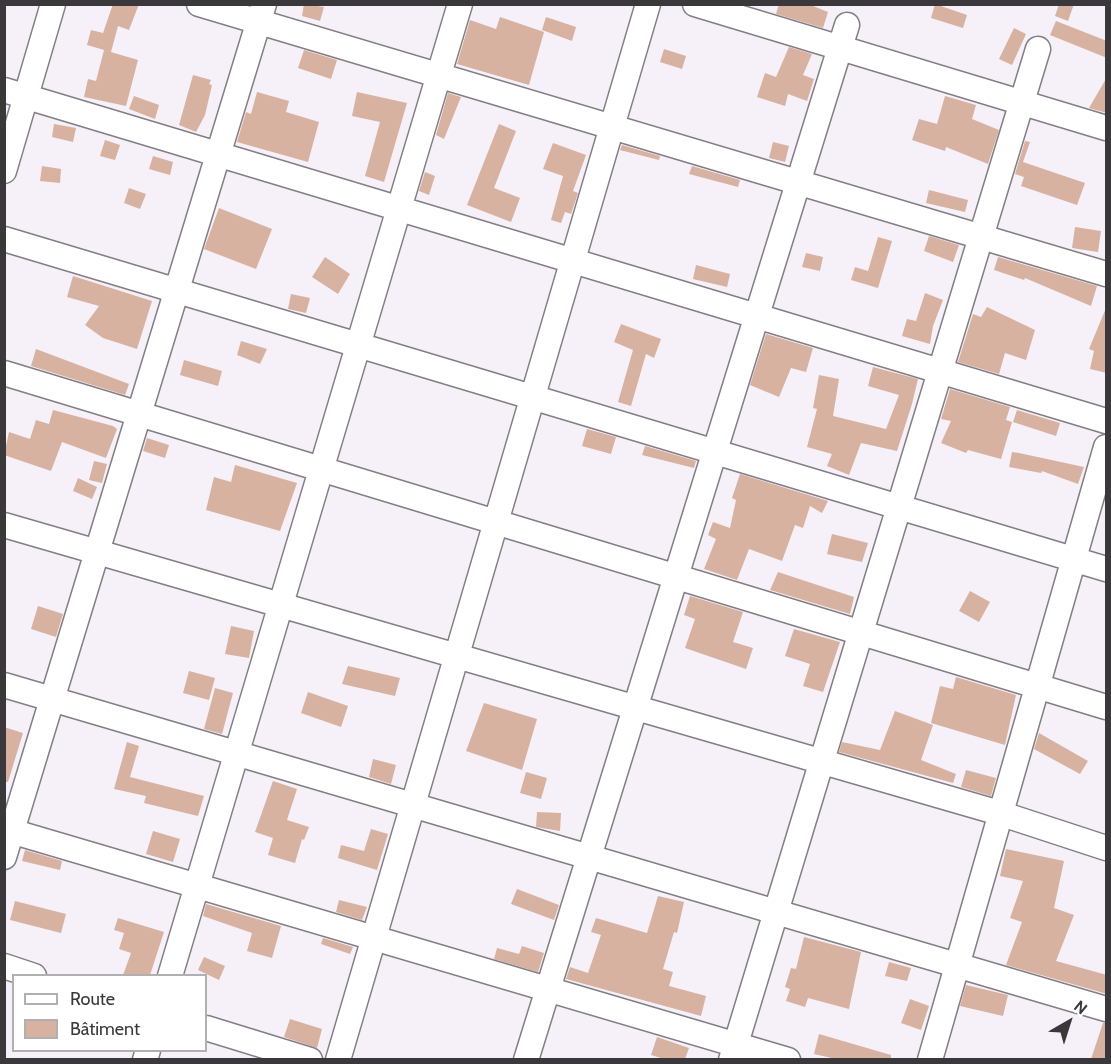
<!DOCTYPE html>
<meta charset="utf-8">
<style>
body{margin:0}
#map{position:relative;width:1111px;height:1064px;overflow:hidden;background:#f6f0f8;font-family:Cabin,sans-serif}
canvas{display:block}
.frame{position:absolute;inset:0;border:6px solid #3a383b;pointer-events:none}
.legend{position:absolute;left:12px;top:974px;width:195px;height:78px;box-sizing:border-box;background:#fff;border:2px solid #b0afb1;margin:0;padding:8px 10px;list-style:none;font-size:18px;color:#3a383b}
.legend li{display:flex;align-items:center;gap:12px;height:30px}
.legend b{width:30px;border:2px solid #b0afb1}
.north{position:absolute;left:1039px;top:992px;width:60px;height:60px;-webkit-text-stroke:4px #fff;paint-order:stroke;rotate:39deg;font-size:16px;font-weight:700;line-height:24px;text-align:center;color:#3a383b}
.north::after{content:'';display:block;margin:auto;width:21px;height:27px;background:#3a383b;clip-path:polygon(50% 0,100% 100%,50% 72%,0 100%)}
</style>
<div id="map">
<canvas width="1111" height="1064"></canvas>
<div class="frame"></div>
<ul class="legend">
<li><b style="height:8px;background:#fff"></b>Route</li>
<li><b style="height:16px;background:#d7b2a1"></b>Bâtiment</li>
</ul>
<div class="north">N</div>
</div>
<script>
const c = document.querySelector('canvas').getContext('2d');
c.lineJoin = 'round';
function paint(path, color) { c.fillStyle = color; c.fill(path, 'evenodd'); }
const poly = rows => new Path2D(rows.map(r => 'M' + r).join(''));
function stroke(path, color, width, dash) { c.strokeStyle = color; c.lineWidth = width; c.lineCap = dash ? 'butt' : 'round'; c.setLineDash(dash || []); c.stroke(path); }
paint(poly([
 [113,4,139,4,129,30,118,26,111,52,87,45,91,30,103,33],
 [304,4,324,7,320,21,302,16],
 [779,4,808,4,828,12,823,28,776,14],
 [935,4,967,15,963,28,931,18],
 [1059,4,1074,4,1068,21,1055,16],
 [500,17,544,32,529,85,457,64,470,20,496,29],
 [546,17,576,27,572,41,542,30],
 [1056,21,1107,41,1107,58,1050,35],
 [1014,28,1026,34,1012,65,999,59],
 [789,47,812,54,803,75,814,79,807,101,788,94,785,106,757,97,765,73,776,77],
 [664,49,686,56,682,69,660,62],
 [104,50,138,60,126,106,84,97,88,79,96,81],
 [304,50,337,60,331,79,298,68],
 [193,75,211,80,209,84,212,85,205,115,196,132,179,125],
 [1107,77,1107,113,1089,108],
 [257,92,289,101,286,112,319,122,308,162,237,142,246,112,251,114],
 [357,92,407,103,384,182,365,176,380,122,352,116],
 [448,93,461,97,444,139,436,135],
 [134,96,159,105,155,119,129,109],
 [945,96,976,105,972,119,999,130,988,164,946,147,945,151,912,140,919,119,937,124],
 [54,124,76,128,73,142,52,137],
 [499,124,516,131,494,188,520,198,511,222,467,205],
 [105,140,120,145,115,160,100,156],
 [1025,141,1030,142,1023,162,1085,183,1077,205,1021,186,1024,177,1015,174],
 [773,142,789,146,785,162,769,158],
 [553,143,586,155,573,191,578,193,571,214,565,212,561,223,551,220,563,176,543,169],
 [622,145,660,156,659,160,620,150],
 [153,156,173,162,170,175,149,169],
 [42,166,61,169,60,183,40,181],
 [692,166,740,180,738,187,689,174],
 [425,172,435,176,429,195,419,191],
 [129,188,146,194,140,209,124,203],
 [929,190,968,200,965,212,926,203],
 [219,208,272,229,256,269,204,249],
 [1075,227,1101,231,1098,252,1072,248],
 [929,236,959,245,953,262,924,251],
 [878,237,892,241,878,288,851,280,855,267,868,271],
 [806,253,823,257,820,271,802,267],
 [325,257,350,274,338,294,312,277],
 [998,257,1097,286,1091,306,1025,278,1024,280,994,270],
 [696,265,730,274,727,287,693,279],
 [73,276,152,301,137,349,103,338,85,325,99,306,67,297],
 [925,293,943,300,933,326,930,344,902,336,907,319,916,321],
 [291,294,310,298,306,313,288,309],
 [987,307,1035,330,1026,360,1005,353,999,374,958,362,973,314,981,317],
 [1106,308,1107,308,1107,373,1090,369,1094,351,1089,349],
 [621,324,661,339,654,358,646,354,631,406,618,402,633,350,614,342],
 [766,334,813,348,806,372,791,368,779,397,750,385],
 [241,341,267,349,260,364,237,355],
 [36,349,129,384,125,395,31,366],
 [184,360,222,371,218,386,180,375],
 [873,367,918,379,912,404,897,451,861,443,849,475,827,466,832,454,807,447,817,409,813,408,819,375,839,379,833,416,886,429,899,395,868,386],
 [950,389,1010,407,1006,420,1012,422,1001,459,968,450,966,453,941,443,951,421,941,419],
 [53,410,113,426,117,429,106,458,62,442,51,471,4,455,9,432,30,439,36,420,49,424],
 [1017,410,1060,423,1056,436,1013,422],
 [587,429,616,437,611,454,582,446],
 [147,438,169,445,165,458,143,451],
 [645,446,696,461,694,468,642,455],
 [1012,452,1019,453,1084,467,1078,484,1042,471,1041,473,1009,467],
 [94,461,107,464,102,483,89,480],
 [235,465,297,483,280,531,206,510,214,477,231,482],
 [740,474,828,501,822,513,810,506,803,528,795,525,782,561,749,549,737,580,704,569,716,539,708,535,713,522,730,528,736,500,732,498],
 [78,478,97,487,92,499,73,491],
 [832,534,868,543,862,562,827,554],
 [778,572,854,597,850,614,770,590],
 [970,591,990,602,979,622,959,611],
 [690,596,743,612,733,642,753,648,746,669,685,648,695,619,684,615],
 [38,606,63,614,56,637,31,629],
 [231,626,254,631,249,658,225,654],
 [794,629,840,642,823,692,803,686,810,664,785,656],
 [348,666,400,678,395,696,342,684],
 [189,671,215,678,209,700,183,693],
 [956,677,1016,695,1005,745,931,723,940,686,953,689],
 [215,688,233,693,222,734,204,729],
 [308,692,348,706,341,727,301,713],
 [484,703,537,719,522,770,466,751],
 [895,711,933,725,921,760,956,774,953,783,839,752,842,742,880,750],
 [4,727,23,733,8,782,4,782],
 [1039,733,1088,761,1080,774,1034,749],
 [127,742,139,746,130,777,204,796,198,816,144,803,146,796,114,789],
 [373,759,396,765,391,784,369,777],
 [966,770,996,778,991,796,961,787],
 [526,772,547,778,541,799,520,793],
 [273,781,297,789,287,820,309,827,304,840,302,839,295,863,268,855,273,838,255,832],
 [537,812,561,813,560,831,536,827],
 [371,829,388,834,377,870,338,858,341,845,364,851],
 [153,831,180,839,173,862,146,854],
 [1006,849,1064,861,1054,908,1074,915,1056,961,1107,975,1107,994,1006,965,1022,922,1010,918,1023,881,1000,876],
 [25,850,62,861,60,870,22,861],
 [517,889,559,905,554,920,511,904],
 [658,896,684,902,677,933,674,932,663,969,673,972,669,986,706,996,701,1016,566,979,570,967,588,973,601,935,591,932,596,918,647,933],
 [339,900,367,907,362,920,336,912],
 [15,901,66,914,61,933,10,920],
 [206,904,281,926,272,958,247,951,252,933,203,916],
 [118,918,164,932,150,975,123,975,131,953,119,949,124,933,114,930],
 [804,937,861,952,849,1009,808,998,805,1007,786,1001,790,989,785,987,791,968,796,969],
 [323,938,353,947,350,954,321,944],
 [522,946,544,953,538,972,494,959,497,948,519,954],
 [204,957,225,966,219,980,198,970],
 [889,962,911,968,907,981,885,976],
 [966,985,1008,995,1003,1016,960,1006],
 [910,999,929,1006,921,1030,901,1023],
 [290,1019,322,1029,317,1048,284,1037],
 [1103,1023,1107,1023,1107,1059,1091,1059],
 [819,1034,891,1055,891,1059,836,1059,814,1054],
 [657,1037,689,1048,685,1059,664,1059,651,1055]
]), '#d7b2a1');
const minor = poly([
 [199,4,1106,274],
 [695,4,1106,128],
 [4,90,1106,421],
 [4,171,53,4],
 [4,239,1106,569],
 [4,373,1106,707],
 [4,525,996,812,1106,848],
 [4,685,1106,1009],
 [4,829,788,1060],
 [4,857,264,4],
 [4,966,34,976],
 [170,976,460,4],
 [206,1028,310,1060],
 [145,1060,148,1050],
 [338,1060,648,4],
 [526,1060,847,25],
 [731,1060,1038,49],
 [930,1060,1106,447]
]);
stroke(minor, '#837e85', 27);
stroke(minor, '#fff', 24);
</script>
